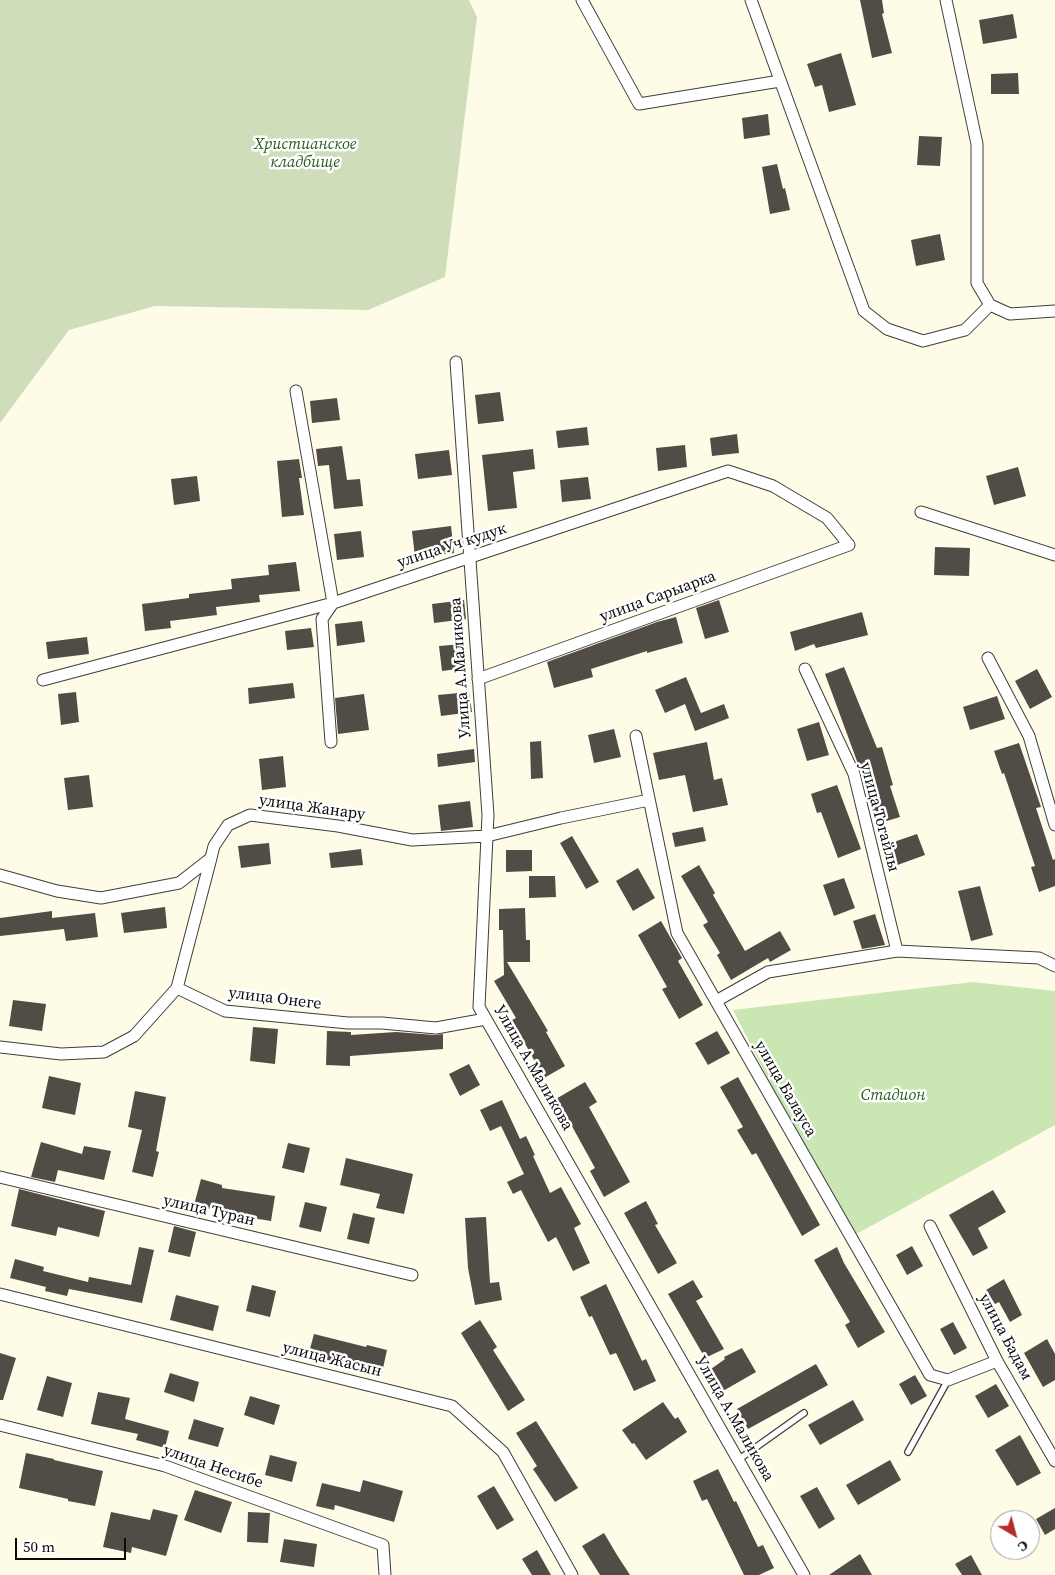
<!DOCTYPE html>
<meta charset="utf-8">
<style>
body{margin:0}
#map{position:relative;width:1055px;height:1575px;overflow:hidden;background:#fefce7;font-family:"Source Serif 4",serif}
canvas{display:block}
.north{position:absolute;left:990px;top:1510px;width:50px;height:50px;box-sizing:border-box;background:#fff;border:1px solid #9d9d9d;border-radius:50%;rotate:143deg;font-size:14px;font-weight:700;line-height:20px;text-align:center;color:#0a0a0a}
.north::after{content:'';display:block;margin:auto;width:18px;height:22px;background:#b32d28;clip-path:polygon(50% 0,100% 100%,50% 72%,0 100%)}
.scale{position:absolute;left:15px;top:1538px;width:111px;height:22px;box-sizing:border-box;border:2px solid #0a0a0a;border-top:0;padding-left:6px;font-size:15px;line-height:18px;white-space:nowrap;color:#0a0a0a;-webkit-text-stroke:4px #fff;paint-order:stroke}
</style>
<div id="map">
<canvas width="1055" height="1575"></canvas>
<div class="north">С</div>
<div class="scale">50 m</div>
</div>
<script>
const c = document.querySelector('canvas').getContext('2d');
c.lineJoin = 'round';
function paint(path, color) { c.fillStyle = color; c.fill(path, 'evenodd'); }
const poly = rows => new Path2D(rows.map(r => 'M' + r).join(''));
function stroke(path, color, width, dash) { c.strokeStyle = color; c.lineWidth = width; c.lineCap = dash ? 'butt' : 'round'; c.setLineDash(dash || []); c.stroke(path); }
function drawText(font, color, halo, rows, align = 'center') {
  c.font = font + ' "Source Serif 4",serif'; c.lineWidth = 5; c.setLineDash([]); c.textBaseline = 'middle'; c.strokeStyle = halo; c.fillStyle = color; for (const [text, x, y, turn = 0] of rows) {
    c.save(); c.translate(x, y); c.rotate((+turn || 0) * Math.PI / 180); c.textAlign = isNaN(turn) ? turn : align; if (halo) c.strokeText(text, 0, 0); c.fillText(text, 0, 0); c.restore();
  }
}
paint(poly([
 [973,982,1055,991,1055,1125,849,1238,733,1010]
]), '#c9e6b3');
paint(poly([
 [0,0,469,0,477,17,445,277,368,310,155,306,69,330,0,423]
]), '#cfddbb');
paint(poly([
 [860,0,882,0,884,13,882,14,892,53,872,58],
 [1013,14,1017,38,983,44,979,20],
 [841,53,856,105,829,112,822,85,815,87,807,64],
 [1018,73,1019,94,991,94,991,74],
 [768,114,770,135,744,139,742,118],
 [919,136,942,137,940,166,917,165],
 [777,164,783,189,785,188,790,210,770,214,762,167],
 [940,234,945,260,916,266,911,240],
 [500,392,504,421,478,424,475,395],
 [337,398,340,420,312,423,310,401],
 [587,427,589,445,558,448,556,431],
 [737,434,739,453,712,456,710,438],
 [685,445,687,467,658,471,656,448],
 [342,446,347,480,360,479,363,506,334,509,329,465,318,466,316,449],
 [533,449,535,469,513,472,517,508,488,511,482,455],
 [449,450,452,475,418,479,415,454],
 [299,459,302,478,299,478,304,515,282,517,277,461],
 [1018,467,1026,496,994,505,986,476],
 [197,476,200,501,174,505,171,479],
 [588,477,591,499,562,502,560,480],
 [451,526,454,553,415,557,412,531],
 [361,531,364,557,337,560,334,534],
 [935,547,970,548,969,576,934,575],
 [296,562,300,591,259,595,260,602,216,607,217,615,170,621,171,628,145,631,142,604,189,598,189,594,232,589,231,579,269,575,268,565],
 [464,600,466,619,434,623,432,604],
 [719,600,729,632,705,639,696,608],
 [862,612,868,635,816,648,814,644,795,651,790,632],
 [676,617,683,643,647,653,647,651,591,669,593,677,554,688,547,662,657,622],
 [362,621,365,642,337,646,335,624],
 [311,628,314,647,287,650,285,631],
 [87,637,89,654,48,659,46,642],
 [463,644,466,668,442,671,439,646],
 [844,667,877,748,882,747,893,785,890,786,900,817,877,824,861,772,825,674],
 [1037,669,1052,697,1030,709,1015,681],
 [686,677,701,713,724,704,729,718,695,731,685,704,665,713,655,690],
 [293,683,295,698,249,704,248,688],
 [76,692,79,722,61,725,58,694],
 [469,692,472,712,441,716,438,695],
 [364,694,369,730,338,734,335,698],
 [997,696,1005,719,970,730,963,707],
 [819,722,829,755,807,761,797,729],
 [614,729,621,757,594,763,588,735],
 [541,741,543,778,531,779,530,742],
 [707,742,714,780,722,778,728,805,693,812,685,775,659,780,653,753],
 [1019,743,1041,807,1036,808,1053,860,1055,859,1055,886,1039,892,1031,867,1035,866,1004,773,1002,774,994,751],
 [474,749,475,762,438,767,437,754],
 [283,756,286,787,262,790,259,759],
 [89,775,93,807,68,810,64,778],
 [837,785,861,849,838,858,821,812,817,813,811,794],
 [470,801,473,827,441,831,438,805],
 [703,827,706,841,675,847,672,833],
 [917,834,925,855,892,867,885,845],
 [572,836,599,882,586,889,560,843],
 [269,843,271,864,241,868,238,846],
 [361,849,363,865,331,868,329,853],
 [506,850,532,850,532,871,506,872],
 [699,865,715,893,713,895,745,951,780,931,791,950,770,962,768,958,731,980,717,955,720,953,703,925,708,922,681,876],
 [638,868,655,898,633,911,616,881],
 [529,876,555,876,556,897,529,898],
 [844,878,855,908,834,916,823,885],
 [980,886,993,935,971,941,958,891],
 [165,907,167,928,124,933,121,913],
 [525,908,526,940,530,940,530,962,507,962,548,1031,546,1032,565,1066,544,1078,512,1020,516,1018,494,981,504,975,503,930,499,930,499,909],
 [52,911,52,918,95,913,98,937,66,941,64,929,0,936,0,918],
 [875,914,885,945,862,949,853,921],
 [661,921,682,958,678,961,703,1005,679,1019,662,989,667,987,638,935],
 [13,1000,46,1004,42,1031,9,1026],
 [253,1027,278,1029,275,1064,250,1061],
 [327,1031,351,1032,351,1035,396,1032,435,1035,443,1034,443,1049,350,1056,350,1066,326,1065],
 [717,1031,730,1053,708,1065,695,1043],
 [469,1064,480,1085,460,1096,449,1074],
 [49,1076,81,1083,75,1115,42,1108],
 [738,1077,820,1225,802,1236,756,1153,752,1155,737,1130,743,1127,720,1087],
 [585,1082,597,1102,589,1107,630,1182,604,1197,590,1171,595,1168,568,1119,566,1120,554,1100],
 [135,1091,166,1097,156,1151,159,1152,153,1177,132,1172,142,1130,128,1127],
 [502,1100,520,1139,526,1136,535,1155,533,1156,550,1193,561,1187,581,1224,574,1228,590,1263,573,1271,556,1237,548,1242,521,1190,513,1194,507,1182,524,1174,501,1126,490,1131,480,1110],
 [41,1142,82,1154,84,1146,111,1151,104,1180,58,1170,55,1182,31,1177],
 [288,1143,310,1148,304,1173,282,1168],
 [346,1158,413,1174,404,1214,376,1208,380,1194,340,1185],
 [201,1179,222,1185,222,1188,275,1196,271,1221,227,1214,227,1213,194,1205],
 [19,1189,105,1211,99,1237,58,1227,56,1236,11,1226],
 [993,1190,1006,1212,978,1228,988,1248,973,1256,949,1215],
 [646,1201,658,1224,655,1225,677,1263,658,1274,624,1213],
 [305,1202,327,1207,321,1232,299,1227],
 [353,1213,375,1218,369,1244,347,1239],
 [486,1217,490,1283,499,1282,502,1300,475,1305,468,1268,465,1218],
 [174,1226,196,1232,190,1257,168,1252],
 [912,1246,923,1266,907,1275,896,1255],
 [139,1247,154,1250,142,1303,69,1289,67,1296,45,1291,46,1287,10,1278,15,1259,44,1267,43,1271,88,1282,89,1277,131,1285],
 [837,1247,844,1263,885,1332,858,1348,845,1325,850,1322,814,1260],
 [1004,1279,1022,1315,1010,1322,999,1302,995,1304,986,1290],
 [693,1280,703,1297,696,1301,724,1349,705,1358,668,1294],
 [606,1284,642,1361,646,1359,656,1381,634,1391,616,1353,610,1355,592,1316,589,1317,580,1297],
 [252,1285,276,1291,270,1317,246,1311],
 [176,1295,219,1306,213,1331,170,1320],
 [480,1320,497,1347,493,1350,525,1400,508,1411,461,1333],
 [953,1322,967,1348,954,1355,940,1329],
 [314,1334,366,1347,367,1345,387,1350,382,1373,308,1356],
 [1047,1339,1055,1354,1055,1380,1043,1387,1024,1353],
 [742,1348,756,1372,723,1391,711,1369,725,1359,724,1357],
 [0,1353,16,1358,3,1400,0,1400],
 [816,1364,828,1385,748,1429,737,1409],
 [170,1373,199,1382,194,1402,164,1392],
 [915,1375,927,1396,911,1405,899,1384],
 [47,1376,72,1383,63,1417,37,1410],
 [996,1384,1009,1406,988,1418,975,1396],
 [98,1392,130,1398,125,1419,169,1431,165,1448,136,1440,138,1434,91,1424],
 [250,1396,280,1405,274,1425,244,1415],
 [853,1400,864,1420,820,1445,808,1425],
 [663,1402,675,1419,678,1417,687,1432,646,1460,634,1443,632,1444,622,1430],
 [194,1419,224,1428,218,1447,188,1439],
 [536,1421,578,1488,555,1502,533,1469,537,1466,516,1433],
 [1020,1435,1041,1473,1017,1486,995,1450],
 [26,1453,54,1459,54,1460,103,1471,95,1506,68,1501,68,1499,19,1488],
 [270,1455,297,1462,292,1482,265,1475],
 [890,1460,901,1480,858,1505,846,1485],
 [718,1469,734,1502,736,1501,758,1547,763,1545,774,1568,759,1575,744,1575,707,1499,702,1501,693,1481],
 [363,1480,403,1491,394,1522,335,1505,334,1510,316,1506,322,1483,360,1492],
 [494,1486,514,1520,497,1530,477,1496],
 [817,1487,835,1519,819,1529,800,1496],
 [195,1490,232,1502,221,1533,184,1520],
 [1055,1508,1055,1529,1045,1535,1036,1519],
 [153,1509,178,1515,166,1556,132,1547,131,1553,103,1547,111,1512,150,1520],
 [248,1512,270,1513,268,1543,247,1542],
 [604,1533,617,1555,630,1575,600,1575,582,1546],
 [284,1539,317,1544,314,1567,280,1562],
 [537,1550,551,1575,532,1575,522,1559],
 [860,1554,872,1575,829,1575],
 [971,1555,982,1575,962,1575,955,1564]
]), '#524c47');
const lane = poly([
 [908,1452,948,1380],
 [738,1460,804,1413]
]);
const street = poly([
 [582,0,639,104,780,81],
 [751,0,864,311,887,329,923,341,965,330,990,305],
 [946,0,977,144,977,283,990,305,1010,314,1055,311],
 [456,362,488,815,479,1007,804,1575],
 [296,391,333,603,322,619,331,742],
 [921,512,1055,555],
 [988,658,1029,736,1055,825],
 [805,669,854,774,897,951],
 [43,680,333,603,728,471,773,486,827,518,849,545,478,679],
 [636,736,677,933,930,1375,948,1380,997,1361],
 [0,875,57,891,101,898,179,883,211,858,214,846,228,825,250,815,338,826,412,840,487,836,561,818,649,800],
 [177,988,211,858],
 [716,1001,768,972,897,951,1039,958,1055,966],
 [0,1047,61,1054,104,1052,134,1036,177,988,225,1011,348,1023,382,1023,436,1028,486,1019],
 [0,1177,412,1275],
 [930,1226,997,1361,1055,1461],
 [0,1294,452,1406,503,1452,572,1575],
 [0,1425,165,1466,383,1545,385,1575]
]);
stroke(lane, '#3d3d3d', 8);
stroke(street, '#3d3d3d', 13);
stroke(lane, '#fff', 5.5);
stroke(street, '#fff', 11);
drawText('italic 16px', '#265d1e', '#fff', [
 ["Христианское",305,145],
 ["кладбище",305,163],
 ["Стадион",893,1096]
]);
drawText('16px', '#0a0a0a', '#fff', [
 ["улица Уч кудук",452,546,-18],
 ["улица Сарыарка",658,597,-20],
 ["Улица А.Маликова",461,668,-94],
 ["улица Жанару",312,808,8],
 ["улица Тогайлы",879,817,75],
 ["улица Онеге",275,999,7],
 ["Улица А.Маликова",533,1068,60],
 ["улица Балауса",785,1089,60],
 ["улица Туран",209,1211,13],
 ["улица Бадам",1005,1337,62],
 ["улица Жасын",332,1360,14],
 ["Улица А.Маликова",734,1419,60],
 ["улица Несибе",213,1467,19]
]);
</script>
